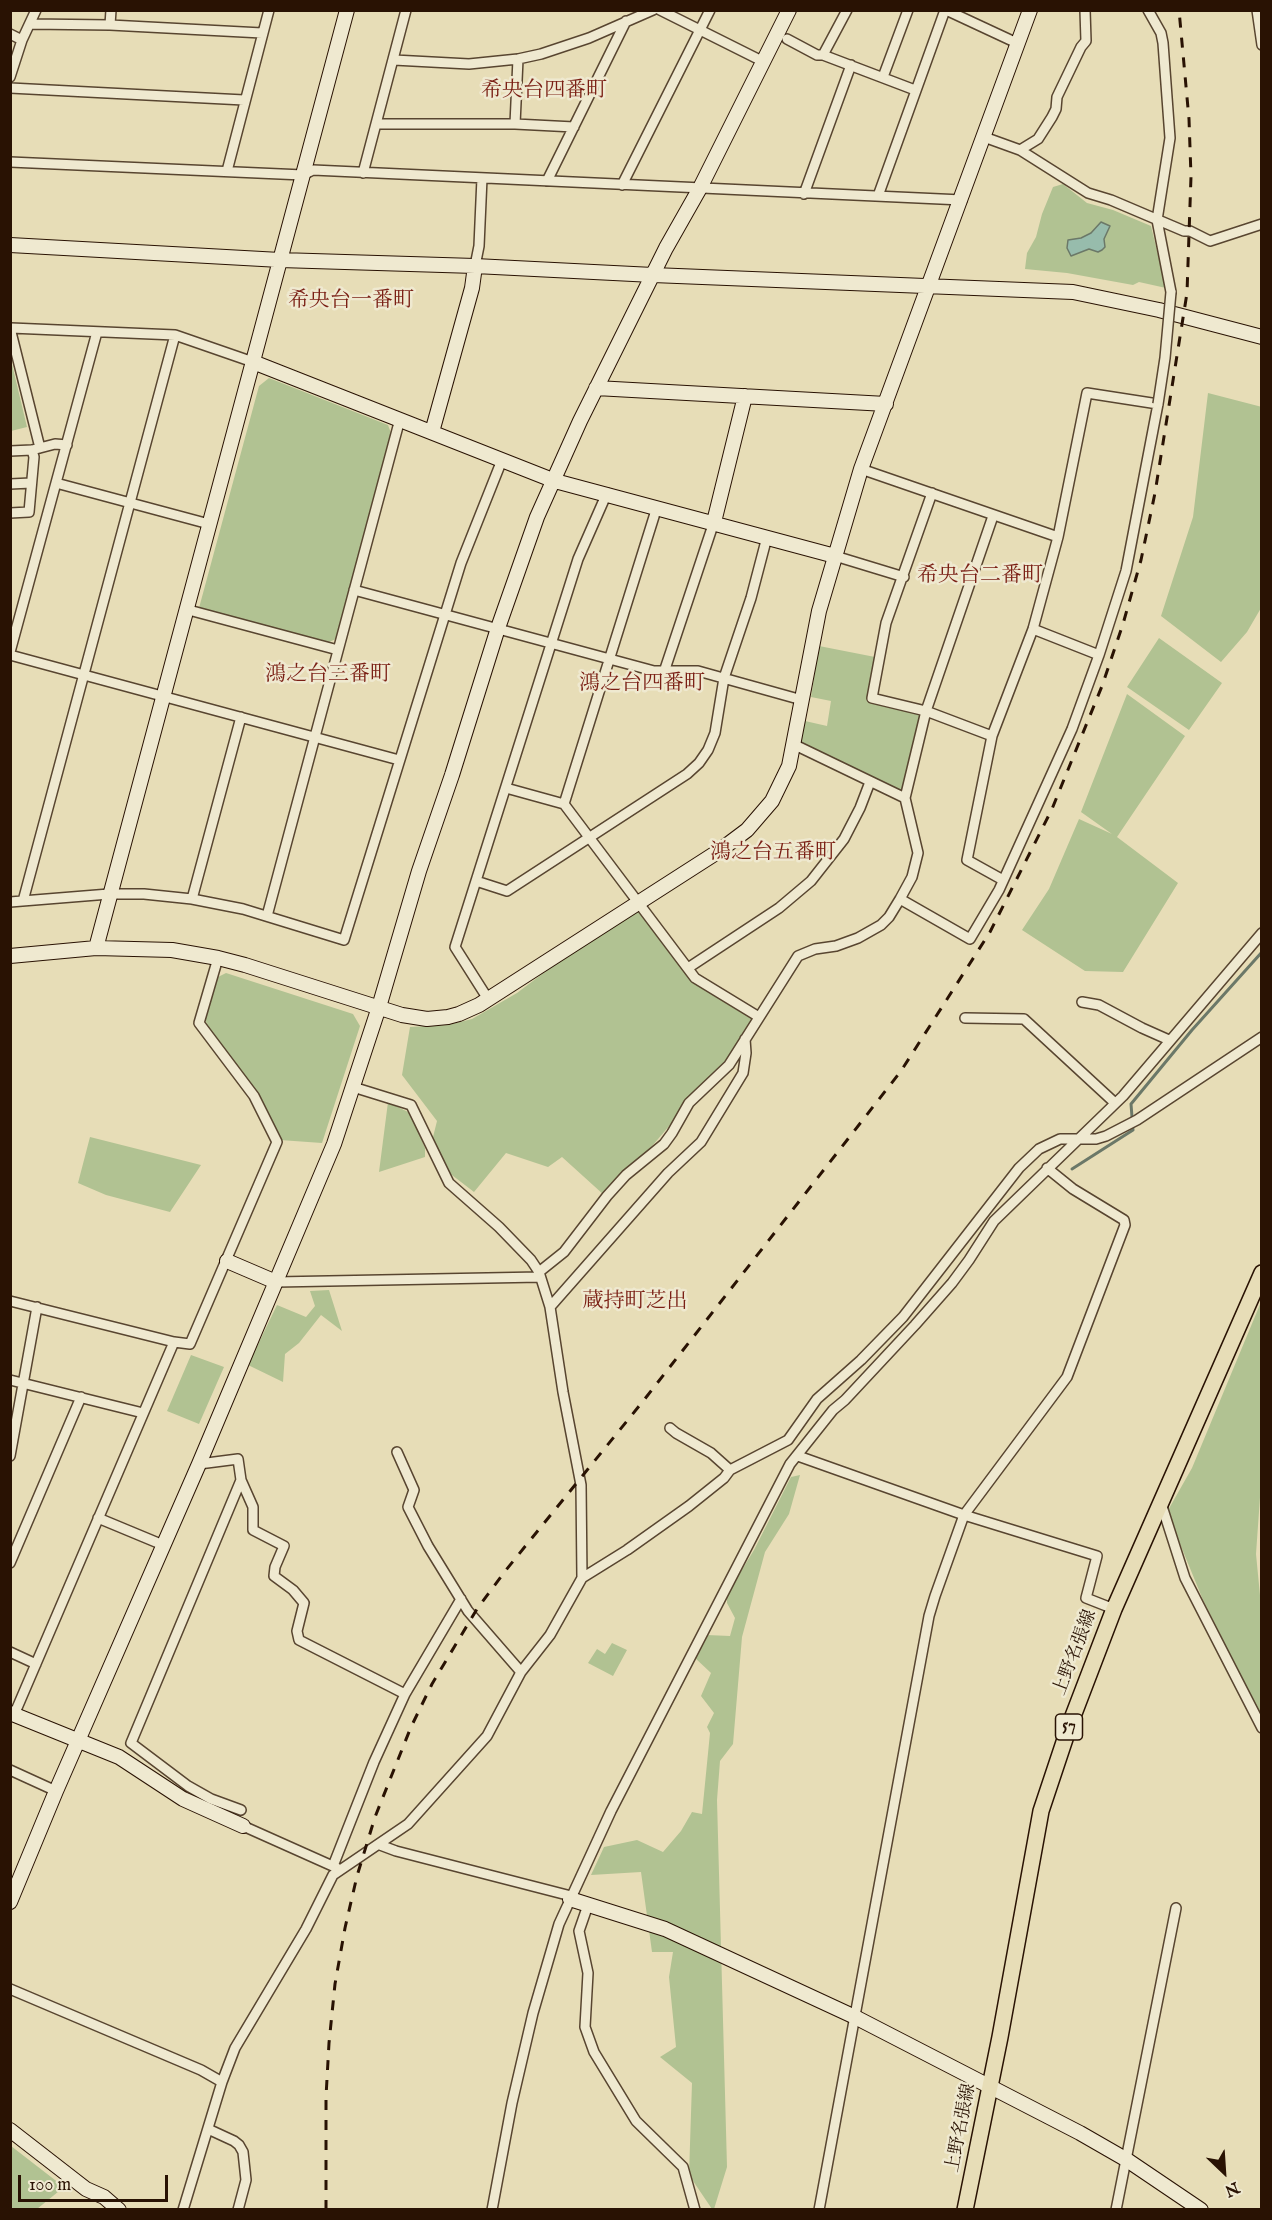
<!DOCTYPE html>
<meta charset="utf-8">
<style>
body{margin:0}
#map{position:relative;width:1272px;height:2220px;overflow:hidden;background:#e7ddb7;font-family:"IM FELL English",serif}
canvas{display:block}
.frame{position:absolute;inset:0;border:12px solid #291203;pointer-events:none}
.north{position:absolute;left:1194px;top:2142px;width:60px;height:60px;-webkit-text-stroke:4px #efe9d0;paint-order:stroke;rotate:155deg;font-size:16px;font-weight:700;line-height:24px;text-align:center;color:#291203}
.north::after{content:'';display:block;margin:auto;width:21px;height:27px;background:#291203;clip-path:polygon(50% 0,100% 100%,50% 72%,0 100%)}
.scale{position:absolute;left:18px;top:2175px;width:150px;height:27px;box-sizing:border-box;border:3px solid #291203;border-top:0;padding-left:8px;font-size:18px;line-height:21px;white-space:nowrap;color:#291203;-webkit-text-stroke:4px #efe9d0;paint-order:stroke}
</style>
<div id="map">
<canvas width="1272" height="2220"></canvas>
<div class="frame"></div>
<div class="north">N</div>
<div class="scale">100 m</div>
</div>
<script>
const c = document.querySelector('canvas').getContext('2d');
c.lineJoin = 'round';
function paint(path, color) { c.fillStyle = color; c.fill(path, 'evenodd'); }
const poly = rows => new Path2D(rows.map(r => 'M' + r).join(''));
function stroke(path, color, width, dash) { c.strokeStyle = color; c.lineWidth = width; c.lineCap = dash ? 'butt' : 'round'; c.setLineDash(dash || []); c.stroke(path); }
function drawText(font, color, halo, rows, align = 'center') {
  c.font = font + ' "IM FELL English","Noto Serif JP",serif'; c.lineWidth = 5; c.setLineDash([]); c.textBaseline = 'middle'; c.strokeStyle = halo; c.fillStyle = color; for (const [text, x, y, turn = 0] of rows) {
    c.save(); c.translate(x, y); c.rotate((+turn || 0) * Math.PI / 180); c.textAlign = isNaN(turn) ? turn : align; if (halo) c.strokeText(text, 0, 0); c.fillText(text, 0, 0); c.restore();
  }
}
paint(poly([
 [1063,184,1087,203,1113,210,1151,226,1166,288,1139,282,1133,285,1067,273,1025,269,1027,253,1036,237,1042,214,1053,187],
 [11,360,27,427,11,431,10,360],
 [269,378,388,425,391,433,336,639,329,642,199,608,259,386],
 [1208,393,1262,407,1261,608,1247,632,1221,662,1161,616,1193,517],
 [1159,638,1222,683,1189,730,1127,687],
 [819,646,875,657,870,699,923,714,901,791,799,744,805,721,827,726,831,701,811,697],
 [1127,694,1185,736,1117,837,1178,883,1123,972,1085,971,1022,930,1049,889,1079,819,1112,834,1081,812],
 [636,909,694,980,757,1020,726,1060,646,1153,604,1195,562,1157,548,1167,506,1153,474,1192,448,1172,432,1141,437,1121,402,1075,410,1027,448,1025,472,1019,517,993,587,940],
 [226,973,353,1014,360,1026,322,1143,280,1140,207,1026,205,1017,218,977],
 [388,1102,410,1113,425,1148,425,1157,379,1172],
 [90,1137,201,1165,170,1212,106,1195,78,1183],
 [329,1290,342,1331,321,1315,299,1343,285,1354,283,1382,248,1365,277,1305,306,1317,315,1306,310,1291],
 [1261,1302,1262,1469,1256,1554,1262,1616,1261,1717,1203,1600,1167,1512,1192,1468],
 [191,1355,224,1367,199,1424,167,1411],
 [800,1475,789,1514,765,1552,742,1637,733,1744,720,1761,717,1800,727,2167,714,2209,712,2209,689,2175,692,2083,660,2057,676,2047,669,1977,673,1952,652,1952,641,1872,591,1875,604,1847,637,1840,663,1852,681,1831,692,1812,702,1814,710,1733,707,1727,714,1713,701,1696,711,1673,694,1657,707,1635,730,1636,735,1618,727,1603,727,1594,754,1550,791,1477],
 [612,1643,627,1650,613,1676,588,1663,597,1649,605,1654],
 [11,2146,64,2187,37,2209,11,2209]
]), '#b1c292');
const water = poly([
 [1101,222,1110,226,1104,239,1105,247,1102,250,1098,252,1089,249,1071,256,1067,248,1068,240,1081,238,1091,233,1101,222]
]);
paint(water, '#97bcac');
stroke(water, '#6b7868', 1.5);
stroke(poly([
 [1072,1169,1133,1130,1131,1104,1192,1030,1262,952]
]), '#6b7868', 3);
const street = poly([
 [660,10,764,62],
 [946,10,1019,44],
 [1148,10,1161,33,1163,43,1170,138,1157,220,1171,292],
 [1257,10,1262,45],
 [30,24,110,25,262,33],
 [110,25,111,10],
 [10,34,22,40],
 [787,39,817,55,823,55,915,90],
 [823,55,847,10],
 [394,60,469,64,518,59,541,54,589,38,653,10],
 [10,77,22,40,36,10],
 [883,77,908,10],
 [10,88,244,100],
 [377,124,515,124,574,127],
 [515,124,518,59],
 [984,137,1020,150,1088,193,1111,200,1184,231,1190,231,1210,241,1262,224],
 [1020,150,1038,139,1052,117,1056,109,1057,97,1081,47,1086,41,1085,10],
 [10,162,303,175,313,170,962,200],
 [227,171,269,10],
 [363,173,406,10],
 [547,181,626,21],
 [622,185,710,10],
 [804,194,851,65],
 [878,196,945,10],
 [475,266,479,246,482,178],
 [10,328,40,448],
 [11,328,175,335,253,362],
 [10,451,32,450,55,444,67,445],
 [861,469,1058,537],
 [56,483,209,524],
 [10,484,31,483],
 [932,493,886,623,872,698,926,711,992,736],
 [10,513,29,512,34,457,32,450],
 [835,556,904,577],
 [354,590,654,671,698,671,802,700],
 [185,609,338,650],
 [1033,629,1099,655],
 [10,652,97,332],
 [10,655,399,760],
 [664,672,714,522],
 [795,745,905,798],
 [506,788,564,804,695,978,759,1017],
 [564,804,657,507],
 [476,881,507,891,687,774,699,763,708,750,715,733,724,678,751,598,767,537],
 [192,899,241,717],
 [900,899,970,939,999,890,1072,729,1099,655,1126,571,1158,404,1087,393,1058,537,1033,629,992,736,967,860,1003,880],
 [23,901,175,335],
 [10,902,109,894,144,894,192,899,243,909,344,940,461,563,502,460],
 [267,916,400,419],
 [688,968,779,908,811,881,844,839,860,808,870,782],
 [488,999,455,947,578,559,607,493],
 [1082,1002,1099,1005,1142,1028,1169,1040],
 [965,1018,1024,1019,1115,1103],
 [539,1272,564,1252,607,1196,626,1175,664,1144,672,1133,689,1103,729,1065,798,956,815,949,836,946,858,938,881,925,889,917,900,899,912,877,918,853,905,798,926,711,993,516],
 [276,1282,540,1277],
 [10,1301,174,1342,190,1344,277,1142,254,1096,199,1023,218,958],
 [550,1307,668,1173,701,1142,743,1073,746,1053,745,1039],
 [10,1380,143,1413],
 [670,1428,676,1433,711,1453,730,1470],
 [397,1452,414,1490,408,1507,428,1546,468,1611,521,1672],
 [10,1456,37,1307],
 [798,1456,964,1515,1097,1556,1086,1598,1114,1609],
 [199,1464,238,1459,241,1480,253,1507,253,1530,284,1546,275,1567,274,1576,293,1590,304,1603,297,1631,299,1640,405,1694,374,1762,333,1866],
 [241,1480,131,1743,188,1786,211,1799,241,1810],
 [1161,1503,1185,1578,1262,1728],
 [98,1518,163,1545],
 [10,1563,81,1397],
 [582,1578,627,1550,689,1506,724,1478,730,1470,788,1440,817,1399,861,1360,903,1317,1019,1168,1039,1149,1060,1139,1096,1139,1106,1136,1137,1120,1262,1037],
 [10,1652,36,1664],
 [405,1694,461,1599],
 [14,1715,174,1342],
 [10,1770,56,1791],
 [243,1826,337,1868],
 [380,1845,396,1851,571,1896],
 [588,1905,579,1931,588,1973,585,2027,594,2052,636,2121,683,2167,695,2210],
 [10,1989,201,2070,222,2082],
 [208,2129,234,2141,239,2145,243,2152,246,2180,238,2210],
 [183,2210,222,2082,235,2048,306,1929,333,1875,408,1824,487,1736,521,1672,550,1635,582,1578,581,1485,563,1392,550,1307,539,1272,531,1260,499,1227,449,1183,411,1105,353,1087],
 [492,2210,512,2103,533,2013,559,1924,611,1811,790,1464,833,1410,845,1400,915,1325,952,1283,969,1260,994,1221,1123,1096,1262,933],
 [819,2210,929,1616,935,1596,964,1515,1067,1377,1125,1225,1124,1220,1073,1189,1047,1168],
 [1116,2210,1176,1908]
]);
const secondary = poly([
 [10,245,280,260,475,266,653,275,1073,292,1159,310,1262,337],
 [253,362,555,481,835,556],
 [596,388,886,404],
 [432,432,472,288,475,266],
 [714,522,745,396],
 [96,948,347,10],
 [10,956,96,948,172,950,218,958,245,965,402,1015,427,1019,448,1017,459,1014,479,1005,719,851,747,830,772,801,789,766,819,611,861,469,1030,10],
 [227,1261,276,1282],
 [10,1713,119,1757,183,1799,243,1826],
 [570,1899,665,1929,855,2017,1080,2133,1127,2160,1201,2210],
 [10,1902,56,1791,199,1464,334,1144,379,1007,419,871,452,775,498,628,537,517,580,421,666,248,700,188,789,10],
 [10,2130,86,2189,104,2197,119,2210]
]);
const primary = poly([
 [965,2210,1000,2037,1041,1811,1070,1724,1114,1609,1262,1273]
]);
stroke(street, '#584530', 12);
stroke(secondary, '#291203', 16);
stroke(primary, '#291203', 18);
stroke(street, '#efe9d0', 9);
stroke(secondary, '#efe9d0', 14);
stroke(primary, '#e7ddb7', 15);
stroke(poly([
 [326,2210,326,2097,329,2043,335,1984,345,1928,357,1876,375,1817,411,1727,432,1684,477,1609,506,1570,644,1400,901,1071,990,932,1052,809,1102,686,1123,624,1141,560,1155,493,1187,293,1191,176,1189,119,1179,10]
]), '#291203', 3, [10, 10]);
const streetBridge = poly([
 [1158,404,1165,358,1171,292]
]);
stroke(streetBridge, '#584530', 12, []);
stroke(streetBridge, '#efe9d0', 9);
for (const [x, y, w] of [
 [1069,1727,27]
]) { const box = new Path2D(); box.roundRect(x - w / 2, y - 13, w, 26, 4.5); c.fillStyle = '#efe9d0'; c.fill(box); stroke(box, '#291203', 1.5); }
drawText('bold 16px', '#291203', null, [
 ["57",1069,1727]
]);
drawText('18px', '#291203', '#efe9d0', [
 ["上野名張線",1076,1653,-69],
 ["上野名張線",962,2128,-79]
]);
drawText('21px', '#7a1f14', '#efe9d0', [
 ["希央台四番町",544,92],
 ["希央台一番町",351,302],
 ["希央台二番町",980,577],
 ["鴻之台三番町",328,676],
 ["鴻之台四番町",642,685],
 ["鴻之台五番町",773,854],
 ["蔵持町芝出",635,1303]
]);
</script>
